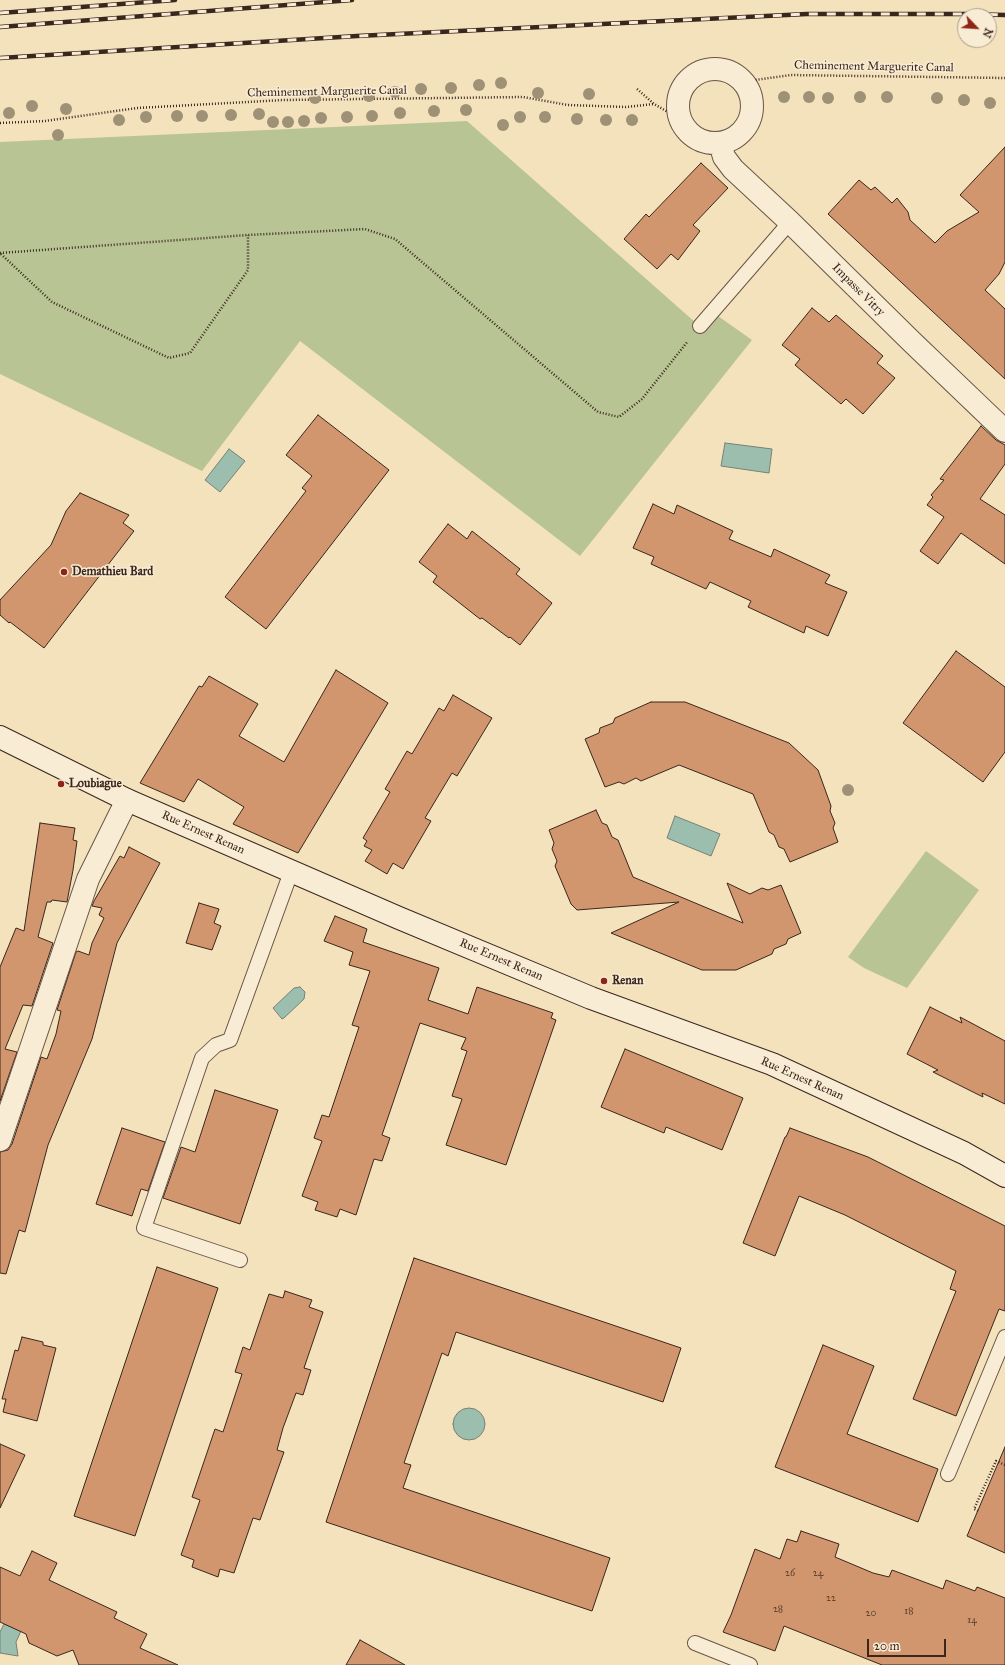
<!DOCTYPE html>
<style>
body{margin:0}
#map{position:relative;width:1005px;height:1665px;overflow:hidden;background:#f4e2bd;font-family:"IM FELL Great Primer",serif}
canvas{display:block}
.north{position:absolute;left:957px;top:8px;width:40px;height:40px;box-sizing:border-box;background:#f8ecd4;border:1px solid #ac9d8b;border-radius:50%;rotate:115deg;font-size:11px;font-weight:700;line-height:16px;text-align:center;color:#3b261e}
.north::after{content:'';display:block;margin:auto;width:14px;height:18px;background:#8f2418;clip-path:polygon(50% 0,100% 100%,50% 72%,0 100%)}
.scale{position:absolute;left:867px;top:1639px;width:79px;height:18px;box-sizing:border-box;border:2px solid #3b261e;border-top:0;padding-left:5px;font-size:12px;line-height:14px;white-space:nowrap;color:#3b261e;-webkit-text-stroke:3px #f8ecd4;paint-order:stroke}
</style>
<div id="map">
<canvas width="1005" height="1665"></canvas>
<div class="north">N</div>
<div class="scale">20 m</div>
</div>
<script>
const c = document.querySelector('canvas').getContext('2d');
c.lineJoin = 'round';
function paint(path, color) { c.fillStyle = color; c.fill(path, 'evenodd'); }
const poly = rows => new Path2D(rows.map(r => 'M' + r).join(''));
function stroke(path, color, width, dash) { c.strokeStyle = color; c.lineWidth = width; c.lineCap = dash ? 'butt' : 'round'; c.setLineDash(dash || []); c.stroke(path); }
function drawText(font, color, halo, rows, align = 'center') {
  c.font = font + ' "IM FELL Great Primer",serif'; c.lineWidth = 3; c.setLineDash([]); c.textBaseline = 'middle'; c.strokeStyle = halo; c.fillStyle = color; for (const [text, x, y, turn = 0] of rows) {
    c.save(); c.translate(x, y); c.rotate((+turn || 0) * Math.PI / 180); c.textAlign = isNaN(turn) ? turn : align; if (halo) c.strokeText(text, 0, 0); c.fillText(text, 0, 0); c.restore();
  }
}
paint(poly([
 [467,121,704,330,718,316,752,340,580,556,300,341,202,471,0,374,0,142],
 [926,851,979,890,907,988,864,968,848,957]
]), '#b8c493');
const water = poly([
 [725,443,772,449,769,473,721,466,725,443],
 [229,449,245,461,220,492,205,480,229,449],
 [675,816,720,834,711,856,667,838,675,816],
 [300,987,305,992,304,999,284,1018,282,1019,273,1008,294,988,300,987],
 '453 1424a16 16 0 1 1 32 0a16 16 0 1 1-32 0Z',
 [4,1624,21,1631,16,1642,18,1656,0,1653,0,1632,4,1624]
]);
paint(water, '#9cbeaf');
stroke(water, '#758175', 1);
const building = poly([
 [1005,147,1005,262,999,274,985,290,1005,309,1005,379,828,214,859,180,871,190,875,187,892,203,897,198,908,212,910,220,935,243,947,231,979,212,960,195,1005,147],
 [701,163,728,188,693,225,700,231,678,260,671,254,657,269,624,239,646,214,649,217,701,163],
 [812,308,829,322,836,315,883,356,877,363,895,378,863,414,846,399,841,404,795,365,800,359,782,345,812,308],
 [318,415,389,470,266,629,225,597,306,491,302,488,312,476,286,455,318,415],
 [981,426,996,440,1005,445,1005,464,980,499,1005,515,1005,564,961,533,938,564,920,551,944,517,927,505,933,497,931,495,944,480,940,479,981,426],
 [80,493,129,515,123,523,134,531,44,648,10,622,9,623,0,615,0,600,51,545,66,511,80,493],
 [653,504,674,514,677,505,733,531,729,539,771,557,774,549,830,575,825,583,847,592,828,636,806,626,804,633,748,607,751,601,710,582,706,589,651,564,654,557,633,548,653,504],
 [448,524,467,539,472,531,520,569,516,574,552,603,520,645,510,637,509,638,482,618,480,619,433,582,437,576,419,562,448,524],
 [956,651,1005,687,1005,752,983,782,903,723,956,651],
 [336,670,388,703,298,853,233,824,244,807,198,779,184,802,140,783,199,686,202,687,209,676,258,704,239,736,284,762,336,670],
 [453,695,492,718,457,776,452,773,425,818,431,821,403,869,393,863,387,874,365,861,372,850,364,846,367,841,363,838,390,792,385,789,407,751,412,754,439,708,444,711,453,695],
 [651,702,685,702,789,743,818,770,831,806,830,811,835,823,833,828,838,842,790,862,784,849,779,847,774,835,769,832,753,794,679,765,641,781,636,778,624,784,619,782,605,787,585,739,599,733,600,728,613,723,615,718,651,702],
 [596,810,602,823,607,825,612,837,618,840,633,877,743,923,727,883,750,894,762,888,768,890,781,885,801,933,788,939,786,944,774,949,772,954,736,970,702,970,611,933,679,902,577,910,571,904,555,866,557,861,552,849,554,843,549,830,596,810],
 [40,823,75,828,73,840,77,841,73,870,67,902,52,900,51,902,47,902,38,937,53,943,32,1006,23,1005,5,1049,17,1052,0,1101,0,967,16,928,24,931,40,823],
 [129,847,160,863,117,943,92,1039,48,1145,25,1232,19,1230,6,1274,0,1273,0,1152,8,1150,12,1144,41,1057,47,1059,56,1034,61,1011,57,1010,76,952,78,951,89,955,92,943,104,918,99,915,102,908,92,906,94,901,120,856,124,858,129,847],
 [199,903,219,909,214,923,221,926,212,950,186,943,199,903],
 [335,916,367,929,363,942,439,968,428,1000,468,1014,477,987,553,1013,551,1018,556,1020,506,1165,446,1145,462,1099,452,1096,467,1051,461,1049,466,1038,420,1023,382,1135,390,1138,382,1161,374,1159,356,1215,340,1209,337,1217,315,1210,318,1202,302,1196,322,1141,314,1138,322,1115,329,1117,359,1027,352,1025,370,971,349,965,353,952,324,941,335,916],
 [930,1007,962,1023,960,1017,1005,1041,1005,1104,982,1093,983,1097,933,1072,938,1070,907,1054,930,1007],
 [625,1049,743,1098,722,1150,666,1127,664,1133,601,1107,625,1049],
 [215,1090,278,1110,240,1224,163,1198,181,1147,195,1152,215,1090],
 [122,1128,165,1142,148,1191,141,1189,132,1216,96,1204,122,1128],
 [790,1128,868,1157,1005,1226,1005,1311,999,1309,956,1416,913,1399,956,1291,950,1289,956,1271,845,1215,799,1196,775,1256,743,1243,785,1137,786,1137,790,1128],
 [414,1258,681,1348,663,1402,456,1332,448,1356,442,1353,404,1463,411,1465,403,1488,610,1558,592,1611,326,1522,414,1258],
 [157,1267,218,1288,135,1536,74,1516,157,1267],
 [285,1291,312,1300,309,1307,323,1312,304,1368,311,1370,303,1395,296,1393,283,1428,277,1450,284,1452,260,1520,253,1518,234,1573,220,1569,218,1577,192,1567,194,1560,181,1555,200,1500,192,1497,215,1429,223,1432,242,1374,235,1372,243,1347,250,1350,269,1294,283,1298,285,1291],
 [22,1337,43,1342,43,1345,56,1348,37,1421,3,1412,6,1399,2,1399,15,1350,18,1351,22,1337],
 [823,1345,874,1366,847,1434,938,1469,918,1522,775,1467,823,1345],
 [0,1444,25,1455,0,1508,0,1444],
 [1005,1447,1005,1553,967,1536,1005,1447],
 [801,1531,839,1544,835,1557,873,1573,889,1577,892,1570,943,1589,946,1580,975,1591,977,1587,1005,1598,1005,1665,882,1665,784,1626,775,1651,723,1632,731,1615,755,1549,780,1559,787,1539,797,1542,801,1531],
 [32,1551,57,1563,49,1580,117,1612,114,1618,147,1634,140,1648,178,1665,79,1665,73,1650,57,1656,29,1643,26,1634,0,1622,0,1567,20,1576,32,1551],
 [360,1640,405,1665,346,1665,360,1640]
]);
paint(building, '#d1966d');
stroke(building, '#3b261e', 1);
const lane = poly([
 [700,326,790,222],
 [240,1260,144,1228,202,1058,216,1045,230,1040,291,872],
 [948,1474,1005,1337],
 [695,1643,750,1665]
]);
const street = poly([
 '678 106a37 37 0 1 1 74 0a37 37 0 1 1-74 0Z',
 [720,143,724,157,733,169,790,222,912,342,1005,431],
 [0,1140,88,879,127,800]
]);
const secondary = poly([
 [0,737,127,800,399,918,591,998,772,1064,964,1153,1005,1176]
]);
stroke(lane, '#695546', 16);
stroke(street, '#695546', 24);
stroke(secondary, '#3b261e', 24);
stroke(poly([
 [746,87,755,80,791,75,1005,78],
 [637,89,654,104,668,112,678,115],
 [0,123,45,121,137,108,284,100,523,97,568,105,626,107,654,104],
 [0,253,248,235,365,229,395,239,598,412,619,417,642,399,688,341],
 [1,254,52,302,169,358,190,353,248,270,248,235],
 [978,1511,974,1509,996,1461,1005,1465]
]), '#3b261e', 2.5, [1, 2]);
stroke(lane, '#f8ecd4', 14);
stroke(street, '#f8ecd4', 22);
stroke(secondary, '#f8ecd4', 22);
const rail = poly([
 [0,13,175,0],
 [0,27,352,0],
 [0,58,357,36,807,14,965,14,1005,15]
]);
stroke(rail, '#3b261e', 4.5);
stroke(rail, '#f8ecd4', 3, [9]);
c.fillStyle = '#9f9176';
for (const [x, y] of [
 [501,83],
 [479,85],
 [451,88],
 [421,89],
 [395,92],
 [538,93],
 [589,94],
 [369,96],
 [784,97],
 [809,97],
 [860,97],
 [887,97],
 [315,98],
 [828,98],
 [937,98],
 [964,100],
 [990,103],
 [32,106],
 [66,109],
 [466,110],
 [434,111],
 [9,113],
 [400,113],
 [259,114],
 [231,115],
 [177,116],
 [202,116],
 [372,116],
 [146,117],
 [347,117],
 [520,117],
 [545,117],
 [321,118],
 [577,119],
 [119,120],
 [606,120],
 [632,120],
 [304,121],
 [273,122],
 [288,122],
 [503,125],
 [58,135],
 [848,790]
]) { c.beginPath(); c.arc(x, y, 6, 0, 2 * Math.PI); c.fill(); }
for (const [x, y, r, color] of [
 [64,572,4,"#8f2418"],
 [61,784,4,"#8f2418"],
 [604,981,4,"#8f2418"]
]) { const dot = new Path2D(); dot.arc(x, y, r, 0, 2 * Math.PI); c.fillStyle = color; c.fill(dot); stroke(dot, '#f8ecd4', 1.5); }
drawText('10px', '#604232', null, [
 ["26",790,1574],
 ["24",818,1574],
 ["22",831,1599],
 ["28",778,1610],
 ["18",909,1612],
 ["20",871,1614],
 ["14",972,1621]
]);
drawText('12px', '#3b261e', '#f8ecd4', [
 ["Cheminement Marguerite Canal",874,67,1],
 ["Cheminement Marguerite Canal",327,92,-1],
 ["Impasse Vitry",858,290,45],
 ["Rue Ernest Renan",203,833,24],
 ["Rue Ernest Renan",501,960,23],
 ["Rue Ernest Renan",802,1079,24]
]);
drawText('bold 12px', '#3b261e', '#f8ecd4', [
 ["Demathieu Bard",72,572],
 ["Loubiague",69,784],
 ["Renan",612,981]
], 'left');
</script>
